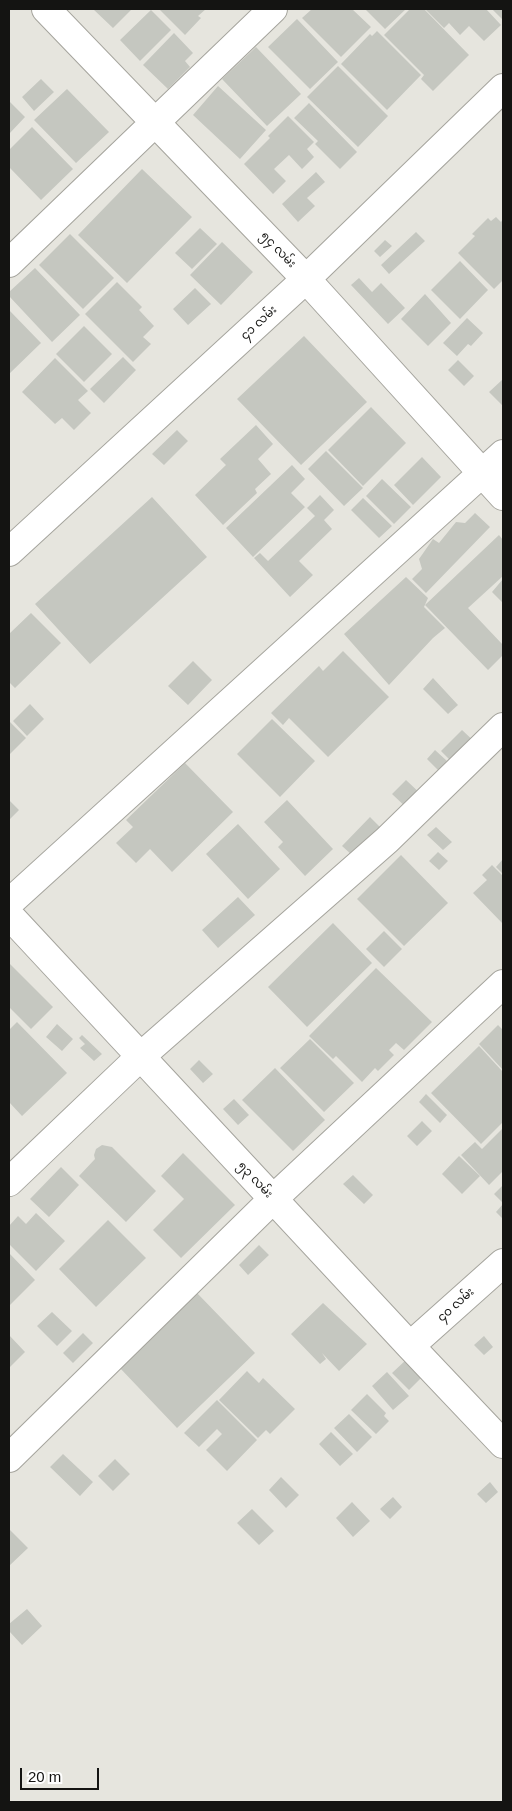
<!DOCTYPE html>
<meta charset="utf-8">
<style>
body{margin:0}
#map{position:relative;width:512px;height:1811px;overflow:hidden;background:#e6e5de;font-family:Arial,sans-serif}
canvas{display:block}
.frame{position:absolute;inset:0;border:10px solid #141412;pointer-events:none}
.scale{position:absolute;left:20px;top:1768px;width:79px;height:22px;box-sizing:border-box;border:2px solid #141412;border-top:0;padding-left:6px;font-size:15px;line-height:18px;white-space:nowrap;color:#141412;-webkit-text-stroke:4px #fff;paint-order:stroke}
</style>
<div id="map">
<canvas width="512" height="1811"></canvas>
<div class="frame"></div>
<div class="scale">20 m</div>
</div>
<script>
const c = document.querySelector('canvas').getContext('2d');
c.lineJoin = 'round';
function paint(path, color) { c.fillStyle = color; c.fill(path, 'evenodd'); }
const poly = rows => new Path2D(rows.map(r => 'M' + r).join(''));
function stroke(path, color, width, dash) { c.strokeStyle = color; c.lineWidth = width; c.lineCap = dash ? 'butt' : 'round'; c.setLineDash(dash || []); c.stroke(path); }
function drawText(font, color, halo, rows, align = 'center') {
  c.font = font + ' Arial,"Noto Sans Myanmar",sans-serif'; c.lineWidth = 5; c.setLineDash([]); c.textBaseline = 'middle'; c.strokeStyle = halo; c.fillStyle = color; for (const [text, x, y, turn = 0] of rows) {
    c.save(); c.translate(x, y); c.rotate((+turn || 0) * Math.PI / 180); c.textAlign = isNaN(turn) ? turn : align; if (halo) c.strokeText(text, 0, 0); c.fillText(text, 0, 0); c.restore();
  }
}
paint(poly([
 [93,9,132,9,113,28],
 [159,9,206,9,198,16,201,18,185,35],
 [312,9,352,9,371,27,341,57,302,18],
 [365,9,406,9,385,29],
 [410,9,424,9,469,55,433,91,421,79,424,75,384,35],
 [425,9,486,9,501,25,484,41,469,26,460,35,449,23,444,28],
 [492,9,503,9,503,20],
 [151,10,171,30,140,61,120,40],
 [297,19,338,62,310,89,268,47],
 [377,31,421,75,387,110,341,64,370,34,372,36],
 [174,33,193,53,185,61,190,67,168,89,143,65],
 [256,47,301,94,267,126,222,79],
 [338,66,388,116,358,147,307,97],
 [41,79,54,92,34,111,22,97],
 [218,86,266,130,240,159,193,115],
 [67,89,109,132,76,163,34,120],
 [9,101,25,117,9,134],
 [309,103,357,152,340,169,315,144,318,141,294,118],
 [288,116,314,142,307,149,314,157,302,169,289,155,274,169,286,181,273,194,244,164,270,138,268,136],
 [32,127,73,169,41,200,9,167,9,150],
 [142,169,192,217,127,283,78,235],
 [316,172,325,182,307,198,315,206,298,222,282,204],
 [496,217,501,222,503,219,503,280,494,289,458,253,475,236,472,234,488,218,491,221],
 [200,228,217,244,192,269,175,253],
 [416,232,425,241,389,274,381,265],
 [70,234,114,278,83,309,39,265],
 [385,240,392,246,380,257,374,251],
 [222,242,253,272,221,305,190,275],
 [460,261,488,290,460,319,431,290],
 [35,268,80,315,52,342,9,296,9,292],
 [359,278,372,292,381,283,405,308,388,324,351,285],
 [117,282,142,307,139,310,154,326,143,337,151,344,133,362,85,314],
 [195,288,211,304,188,325,173,309],
 [425,294,451,323,428,346,401,319],
 [9,310,41,343,9,374],
 [467,318,483,333,471,346,468,344,457,356,443,343],
 [84,326,112,354,84,382,56,354],
 [304,336,367,402,301,465,237,399],
 [123,357,136,370,104,403,90,389],
 [55,358,88,391,78,400,91,413,74,430,62,418,55,424,22,392],
 [458,360,474,376,464,386,448,370],
 [502,380,503,381,503,406,489,392],
 [371,407,406,443,363,486,328,450],
 [256,425,273,444,258,459,271,474,255,489,257,493,223,525,195,495,226,465,220,459],
 [177,430,188,441,164,465,152,454],
 [326,451,363,488,344,506,308,469],
 [422,457,441,477,413,505,394,485],
 [292,465,305,479,291,493,305,507,253,557,226,528],
 [382,479,411,507,394,524,366,496],
 [320,495,334,510,324,520,332,529,299,561,313,575,290,597,254,558,260,553,268,561,315,516,307,508],
 [152,497,207,557,90,664,35,604],
 [363,498,392,526,379,538,351,510],
 [475,513,490,527,426,593,412,579,422,569,419,559,433,539,439,543,456,522,465,523],
 [499,535,503,540,503,576,468,608,503,645,503,655,488,670,425,605],
 [406,577,428,598,424,607,445,628,433,638,389,685,344,634],
 [503,579,503,603,492,592],
 [31,613,61,643,15,688,9,682,9,634],
 [343,651,389,697,328,757,289,718,283,725,271,713,319,666,323,671],
 [193,661,212,680,188,705,168,686],
 [433,678,458,705,448,714,423,689],
 [30,704,44,719,27,736,13,721],
 [272,719,315,761,280,797,237,754],
 [9,721,26,738,9,755],
 [462,730,478,745,453,763,441,751],
 [435,750,447,761,438,770,427,759],
 [185,763,233,812,172,872,150,849,136,863,116,843,133,827,126,820],
 [406,780,424,797,410,811,392,794],
 [9,800,19,810,9,820],
 [287,800,333,849,305,876,278,847,283,842,264,822],
 [370,817,382,829,368,844,365,841,352,855,342,846],
 [238,824,280,869,248,899,206,854],
 [436,827,452,842,443,850,427,835],
 [438,852,448,861,439,870,429,861],
 [401,855,448,903,404,946,357,899],
 [503,859,503,874,496,867],
 [492,865,503,876,503,924,473,893,487,880,482,875],
 [238,897,255,915,218,948,202,930],
 [333,923,372,963,307,1027,268,987],
 [384,931,402,949,384,967,366,949],
 [9,963,53,1007,31,1029,9,1007],
 [376,968,432,1022,404,1050,396,1043,389,1050,394,1055,378,1071,375,1068,362,1082,336,1056,333,1059,309,1036],
 [17,1022,67,1073,22,1116,9,1102,9,1030],
 [57,1024,73,1039,62,1051,46,1037],
 [498,1025,503,1030,503,1070,479,1044],
 [82,1035,102,1054,94,1061,80,1048,85,1044,79,1038],
 [310,1039,354,1083,324,1112,280,1068],
 [479,1046,503,1072,503,1122,481,1144,431,1093],
 [199,1060,213,1074,203,1083,190,1069],
 [275,1068,325,1120,293,1151,242,1100],
 [426,1094,447,1115,440,1123,419,1102],
 [234,1099,249,1115,238,1125,223,1109],
 [422,1121,432,1131,417,1146,407,1136],
 [503,1128,503,1171,489,1185,461,1155,475,1142,482,1149],
 [102,1145,112,1147,156,1191,126,1222,79,1176,95,1159,94,1155,96,1149],
 [183,1153,235,1205,181,1258,153,1230,184,1199,161,1176],
 [459,1156,480,1176,462,1194,442,1174],
 [61,1167,79,1185,49,1217,30,1199],
 [353,1175,373,1195,364,1204,343,1184],
 [503,1185,503,1203,494,1194],
 [503,1204,503,1219,496,1212],
 [36,1213,65,1241,36,1271,9,1244,9,1226,18,1216,26,1224],
 [108,1220,146,1258,96,1307,59,1269],
 [259,1245,269,1255,248,1275,239,1265],
 [9,1253,35,1280,9,1306],
 [197,1293,255,1353,177,1428,119,1367],
 [323,1303,367,1344,339,1371,322,1353,326,1359,320,1364,291,1334],
 [52,1312,72,1331,57,1346,37,1326],
 [83,1333,93,1343,73,1363,63,1353],
 [9,1335,25,1352,9,1368],
 [484,1336,493,1347,484,1355,474,1345],
 [407,1359,423,1376,409,1390,392,1373],
 [247,1371,259,1383,263,1378,295,1409,270,1434,266,1430,258,1438,219,1400],
 [387,1372,409,1396,393,1410,372,1386],
 [367,1394,386,1413,384,1416,389,1421,376,1434,351,1410],
 [217,1400,257,1440,227,1471,206,1450,222,1434,217,1429,199,1447,184,1433],
 [349,1414,372,1437,357,1452,334,1428],
 [331,1432,353,1454,340,1466,319,1444],
 [63,1454,93,1482,80,1496,50,1467],
 [115,1459,130,1474,113,1491,98,1476],
 [281,1477,299,1495,286,1508,269,1490],
 [490,1482,498,1492,486,1503,477,1494],
 [393,1497,402,1507,390,1519,380,1509],
 [352,1502,370,1521,353,1537,336,1518],
 [252,1509,274,1531,259,1545,237,1523],
 [9,1529,28,1548,9,1566],
 [27,1609,42,1626,22,1645,9,1631,9,1624]
]), '#c5c7c0');
const minor = poly([
 [46,9,306,279,503,496],
 [9,263,273,9],
 [9,552,306,279,503,88],
 [9,903,503,454],
 [9,915,410,1346,503,1444],
 [9,1182,140,1057,387,840,503,727],
 [410,1346,503,1263],
 [9,1458,273,1199,503,984]
]);
stroke(minor, '#a5a49d', 30);
stroke(minor, '#fff', 28);
drawText('12px', '#141412', '#fff', [
 ["၅၄ လမ်း",278,250,46],
 ["၄၁ လမ်း",259,323,-43],
 ["၅၃ လမ်း",255,1180,47],
 ["၄၀ လမ်း",456,1305,-42]
]);
</script>
